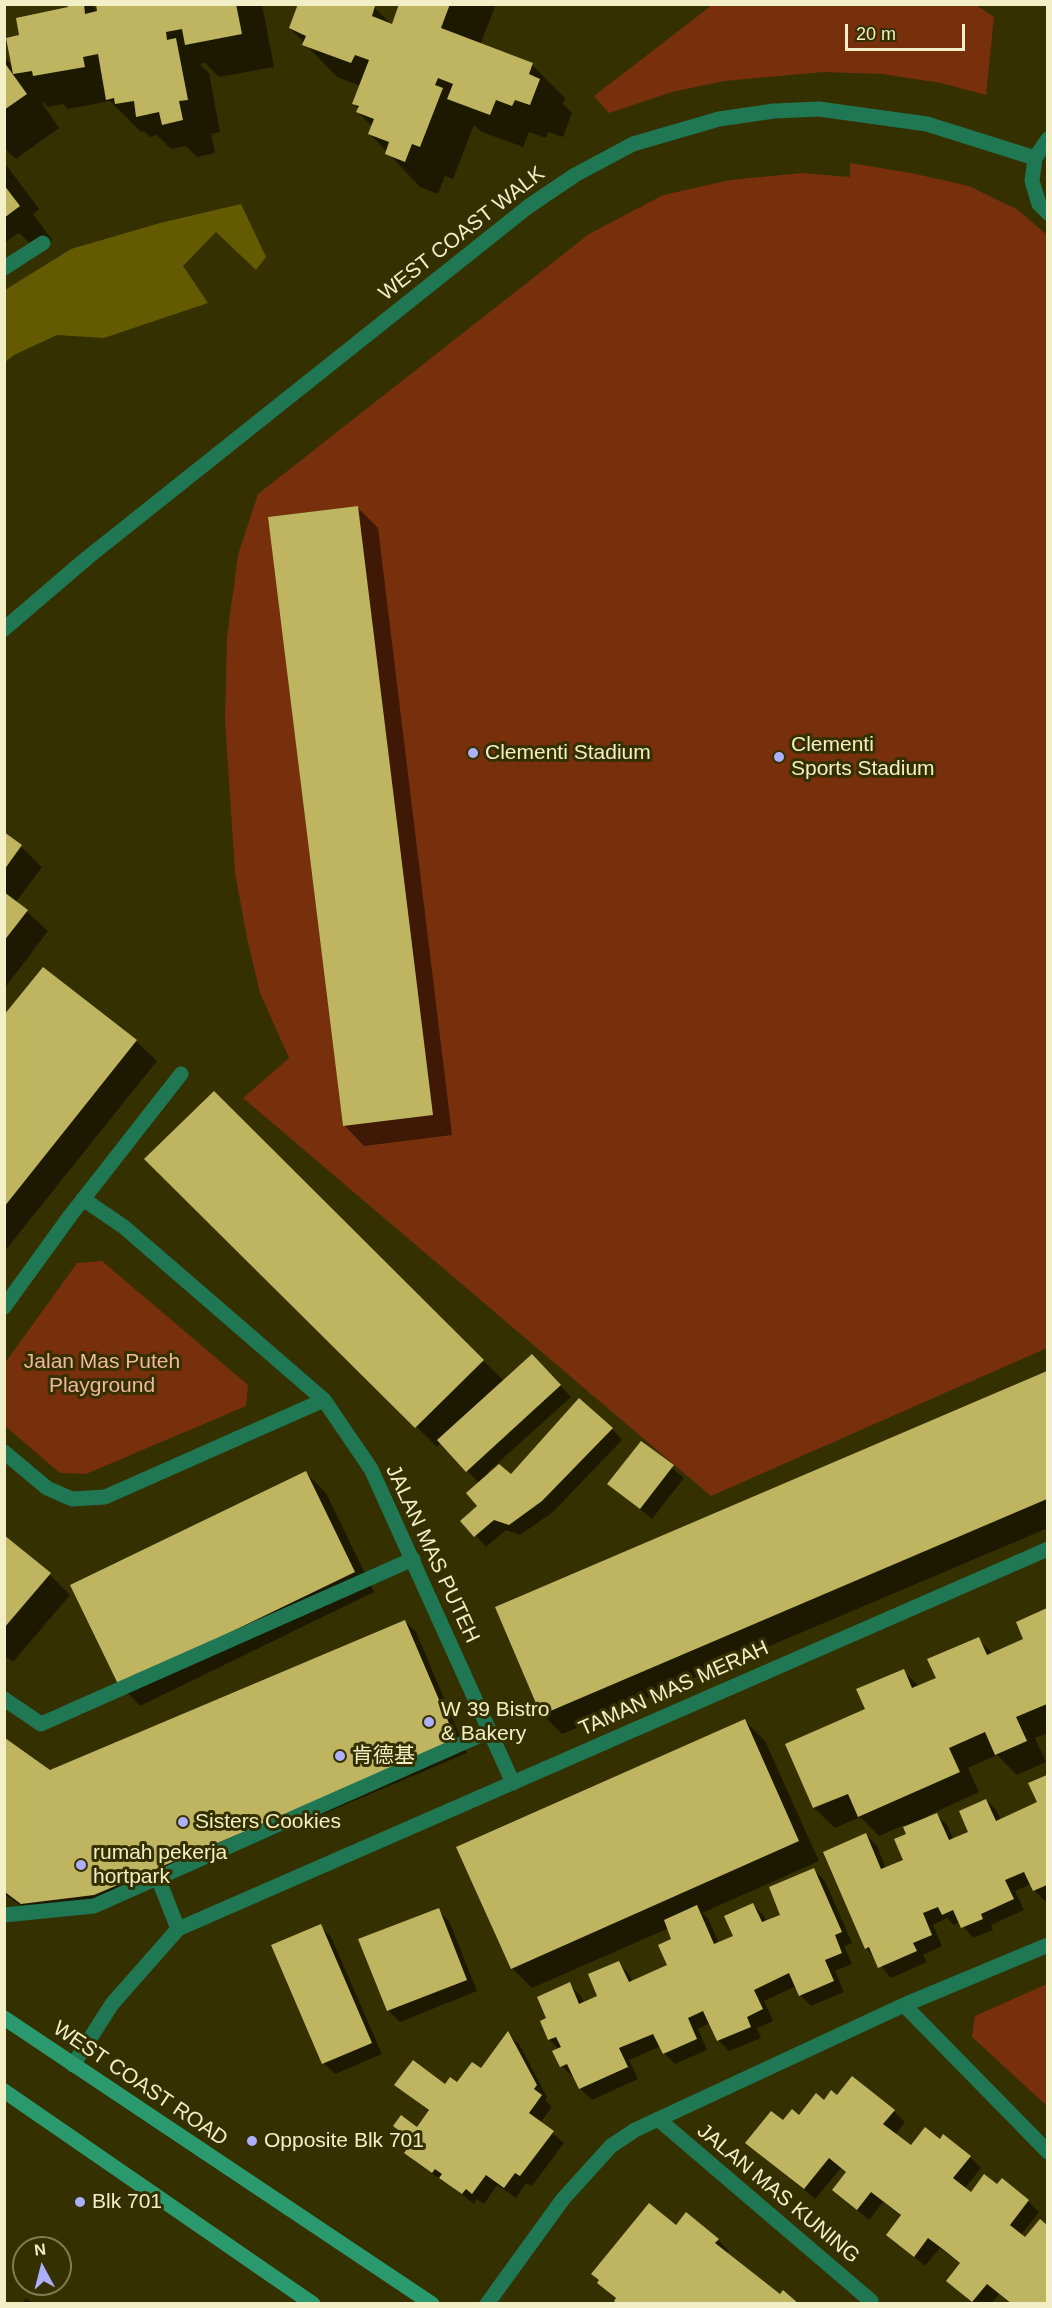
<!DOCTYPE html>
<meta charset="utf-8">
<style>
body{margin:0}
#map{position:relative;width:1052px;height:2308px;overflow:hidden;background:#353000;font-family:Helvetica,sans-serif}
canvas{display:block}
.frame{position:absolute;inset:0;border:6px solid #f2eec5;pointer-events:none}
.north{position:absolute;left:12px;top:2236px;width:60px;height:60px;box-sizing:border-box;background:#353000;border:2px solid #817c4f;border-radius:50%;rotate:353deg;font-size:16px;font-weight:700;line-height:24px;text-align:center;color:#f2eec5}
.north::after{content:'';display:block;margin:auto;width:21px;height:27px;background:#adaffb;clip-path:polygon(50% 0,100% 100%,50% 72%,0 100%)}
.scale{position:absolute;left:845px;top:24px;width:120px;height:27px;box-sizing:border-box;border:3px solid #f2eec5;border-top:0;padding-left:8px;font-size:18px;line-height:21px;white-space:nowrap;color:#f2eec5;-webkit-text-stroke:4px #353000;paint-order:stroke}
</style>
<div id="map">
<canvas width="1052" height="2308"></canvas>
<div class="frame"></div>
<div class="north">N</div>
<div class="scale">20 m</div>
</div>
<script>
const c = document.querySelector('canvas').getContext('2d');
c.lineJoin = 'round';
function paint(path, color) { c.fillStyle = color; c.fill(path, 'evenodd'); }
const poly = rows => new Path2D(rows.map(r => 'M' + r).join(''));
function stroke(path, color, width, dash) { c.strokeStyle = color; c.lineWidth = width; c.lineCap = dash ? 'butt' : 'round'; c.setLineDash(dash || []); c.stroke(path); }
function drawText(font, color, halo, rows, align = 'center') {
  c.font = font + ' Helvetica,"Noto Sans SC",sans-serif'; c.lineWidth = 6; c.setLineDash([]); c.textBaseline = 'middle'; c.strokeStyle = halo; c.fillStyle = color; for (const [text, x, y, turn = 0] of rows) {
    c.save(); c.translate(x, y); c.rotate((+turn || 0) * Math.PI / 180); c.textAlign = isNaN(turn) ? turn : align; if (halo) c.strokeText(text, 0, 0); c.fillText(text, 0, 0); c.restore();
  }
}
paint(poly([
 [976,5,994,17,986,95,941,83,882,74,823,72,724,81,672,92,609,113,594,96,712,5],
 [850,163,911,173,969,186,1018,210,1047,235,1047,1348,711,1496,243,1098,289,1058,260,993,247,938,235,873,225,720,227,637,238,555,258,494,589,234,663,195,730,180,802,173,850,177],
 [358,506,433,1115,343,1126,268,517],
 [102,1261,248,1385,246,1406,86,1474,60,1473,5,1426,5,1363,77,1263],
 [1047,1984,1047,2106,972,2037,975,2016]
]), '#772f0c');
paint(poly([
 [241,204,266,257,256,270,216,232,183,266,208,303,104,338,57,335,14,355,5,362,5,290,71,249,160,223]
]), '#635a01');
paint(poly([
 [69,4,90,4,99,13,97,4,262,4,274,67,219,77,205,63,200,64,209,73,220,132,211,134,215,153,197,157,186,146,171,149,157,135,150,137,144,131,141,132,110,101,68,109,63,104,48,107,43,102,42,103,59,128,16,159,4,148,4,57,13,66,21,36,69,8],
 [367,4,375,8,393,26,401,4,496,4,480,45,532,65,565,98,563,104,572,113,563,137,548,132,546,138,529,132,523,147,482,132,474,125,453,179,445,176,438,194,420,187,369,133,372,126,358,112,359,109,353,103,360,86,337,77,290,28],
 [4,162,39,209,33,214,52,240,38,251,19,233,4,243],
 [357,507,378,528,452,1135,364,1146,344,1125],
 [4,834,21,847,42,867,16,902,48,931,4,989],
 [44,969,136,1041,157,1061,4,1252,4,1018],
 [214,1093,504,1381,543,1367,571,1397,488,1472,490,1474,511,1476,612,1429,622,1440,553,1512,520,1535,506,1530,486,1547,463,1521,480,1506,479,1483,441,1443,437,1447,147,1159],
 [1048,1373,1048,1528,562,1734,542,1714,496,1607],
 [641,1443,684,1478,652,1519,609,1484],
 [306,1473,326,1493,374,1592,140,1706,120,1685],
 [4,1537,50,1575,70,1595,13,1662,4,1655],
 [1048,1610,1048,1733,1035,1738,1046,1762,1017,1775,997,1755,968,1768,979,1792,927,1816,928,1818,936,1814,947,1825,954,1840,970,1832,986,1800,997,1811,1001,1821,1039,1803,1030,1784,1048,1777,1048,1900,1045,1901,1034,1890,1031,1884,1015,1891,1024,1910,991,1925,993,1930,973,1938,960,1922,954,1925,947,1918,933,1925,942,1946,923,1955,927,1962,891,1978,866,1948,866,1835,877,1846,886,1869,905,1860,908,1835,904,1825,879,1836,860,1817,835,1828,814,1808,787,1745,867,1710,903,1671,919,1686,938,1678,978,1639,993,1654,1025,1640,1018,1623],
 [405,1621,416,1632,467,1753,106,1906,33,1914,4,1894,4,1740,50,1772],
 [745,1721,765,1741,819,1861,702,1913,708,1918,719,1944,735,1937,753,1905,764,1916,767,1922,782,1916,814,1870,825,1881,852,1943,844,1946,852,1964,835,1971,844,1992,811,2006,800,1995,796,1986,764,2001,773,2021,757,2028,761,2038,729,2051,718,2040,710,2023,698,2029,707,2050,675,2064,664,2053,661,2046,629,2060,638,2079,592,2100,581,2089,575,2076,573,2077,562,2066,559,2049,550,2040,542,2022,548,2019,569,1984,580,1995,584,2003,599,1996,618,1963,629,1974,633,1982,669,1966,673,1940,669,1928,532,1988,512,1968],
 [438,1910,449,1921,477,1991,400,2022,389,2011,360,1940],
 [320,1926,331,1937,382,2054,335,2074,324,2063],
 [508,2034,519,2044,547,2097,545,2100,552,2107,540,2123,564,2143,532,2186,526,2183,516,2198,497,2185,484,2204,477,2199,474,2204,445,2181,444,2182,417,2163,406,2152,413,2142,395,2126,417,2129,430,2112,396,2085,457,2085,481,2070],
 [838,2097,894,2111,905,2122,895,2135,911,2147,940,2141,970,2157,981,2168,964,2189,971,2194,997,2186,1028,2201,1039,2212,1021,2235,1025,2239,1040,2221,1048,2227,1048,2304,1011,2304,999,2294,991,2304,973,2304,948,2281,961,2264,940,2248,925,2266,888,2234,902,2217,883,2202,869,2220,834,2190,847,2173,841,2168,815,2199,747,2143,783,2122,799,2117,824,2102],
 [686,2214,718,2240,729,2251,726,2253,781,2296,617,2300,599,2283,676,2227],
 [26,2298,34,2304,22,2304]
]), '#0007');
paint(poly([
 [67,4,84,4,85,14,97,11,96,4,236,4,242,34,185,45,182,29,166,32,167,40,176,38,188,100,179,101,183,120,162,125,159,112,136,117,134,101,115,104,114,98,106,100,98,54,83,57,85,67,33,76,32,71,13,74,6,38,19,35,16,18,68,7],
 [298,4,371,4,375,6,372,16,392,24,399,4,450,4,441,28,533,63,529,74,540,79,530,105,515,100,512,106,496,100,490,115,447,99,453,84,438,78,435,85,443,88,420,147,412,144,405,162,385,154,389,142,368,134,374,119,356,112,359,106,352,104,369,60,355,55,351,63,302,45,306,36,289,28],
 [4,62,27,94,4,110],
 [4,185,20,206,4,218],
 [358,506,433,1115,343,1126,268,517],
 [4,832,22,845,4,870],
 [4,892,28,910,4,941],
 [43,967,137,1040,4,1207,4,1015],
 [214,1091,484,1360,415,1428,144,1159],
 [532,1354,561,1385,466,1472,437,1440],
 [1047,1371,1047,1499,541,1715,495,1607],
 [579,1398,613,1428,542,1501,509,1525,494,1520,474,1537,460,1521,477,1506,466,1493,499,1464,511,1474],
 [641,1441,674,1465,640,1509,607,1484],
 [306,1471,355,1572,119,1686,70,1585],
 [4,1535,51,1573,4,1628],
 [1047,1608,1047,1704,1016,1717,1027,1741,995,1755,985,1732,949,1748,960,1772,858,1817,848,1794,813,1808,785,1744,865,1709,856,1689,904,1669,912,1688,936,1678,927,1659,979,1637,987,1655,1023,1639,1016,1622],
 [405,1620,457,1742,94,1895,21,1904,5,1892,5,1738,50,1770],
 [745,1719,799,1841,511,1969,456,1847],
 [1047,1775,1047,1885,1033,1891,1024,1872,1005,1880,1014,1899,981,1914,983,1919,961,1928,953,1910,942,1915,938,1907,923,1913,932,1935,913,1943,917,1951,878,1968,869,1947,865,1949,823,1852,866,1833,881,1869,903,1860,894,1839,906,1834,903,1827,937,1813,949,1840,968,1832,959,1811,986,1799,996,1821,1037,1802,1028,1783],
 [814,1868,842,1932,835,1935,842,1953,825,1960,834,1981,799,1996,789,1973,754,1990,763,2009,747,2017,751,2027,717,2041,703,2011,688,2018,697,2039,663,2054,653,2034,619,2048,628,2067,579,2089,567,2064,560,2067,552,2051,561,2047,556,2037,548,2040,540,2021,546,2018,537,1997,570,1982,579,2004,597,1996,588,1974,619,1961,629,1982,667,1965,658,1945,671,1939,664,1920,697,1905,714,1944,733,1936,724,1916,753,1903,762,1922,780,1915,769,1887],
 [439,1908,467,1980,387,2011,358,1939],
 [321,1924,372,2043,322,2064,271,1945],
 [508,2031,537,2085,534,2089,542,2095,529,2113,554,2131,520,2176,515,2173,504,2188,486,2175,472,2194,466,2189,462,2194,439,2178,442,2174,435,2169,432,2173,404,2153,413,2141,393,2126,401,2115,417,2127,429,2110,394,2085,413,2060,445,2084,450,2077,457,2082,472,2062,481,2068],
 [852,2076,895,2110,883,2124,911,2145,925,2127,940,2139,943,2134,971,2156,953,2178,971,2192,984,2174,997,2184,1002,2178,1029,2200,1010,2225,1025,2237,1040,2219,1047,2225,1046,2304,1012,2304,987,2284,972,2302,946,2281,960,2263,944,2250,928,2238,914,2257,886,2235,901,2215,871,2192,857,2210,832,2190,846,2172,829,2158,804,2189,745,2143,771,2111,783,2120,792,2109,799,2115,816,2093,824,2100,831,2090,837,2095],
 [649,2203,676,2225,686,2212,719,2239,715,2243,780,2294,783,2290,799,2304,617,2304,614,2301,616,2298,597,2283,599,2280,591,2274]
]), '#bfb561');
stroke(poly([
 [4,268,43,243],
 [4,1699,41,1724,413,1559],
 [158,1878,178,1929],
 [4,1915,94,1906,490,1731]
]), '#1f7754', 15);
stroke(poly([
 [1048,139,1035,158,1032,181,1039,204,1048,213],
 [4,629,87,558,529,206,575,175,633,144,719,119,774,111,819,109,927,124,1035,158],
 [83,1199,124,1227,324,1400,371,1469,513,1783],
 [4,1307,70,1216,181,1074],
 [4,1452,47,1488,72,1499,105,1497,324,1400],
 [904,2005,1048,2152],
 [73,2065,112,2004,178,1929,1048,1549],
 [658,2119,871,2301],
 [487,2304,563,2199,611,2146,635,2130,904,2005,1048,1945]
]), '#1f7754', 15);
stroke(poly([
 [4,2018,432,2304],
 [4,2091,313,2304]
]), '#2a9a6e', 15);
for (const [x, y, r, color] of [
 [473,753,6,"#adaffb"],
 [779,757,6,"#adaffb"],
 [429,1722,6,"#adaffb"],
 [340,1756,6,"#adaffb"],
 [183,1822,6,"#adaffb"],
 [81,1865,6,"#adaffb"],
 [252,2141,6,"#adaffb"],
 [80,2202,6,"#adaffb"]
]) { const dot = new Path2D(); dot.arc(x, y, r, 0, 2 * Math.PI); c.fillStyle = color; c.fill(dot); stroke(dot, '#353000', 2); }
drawText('21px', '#f2eec5', '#353000', [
 ["WEST COAST WALK",462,234,-38],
 ["JALAN MAS PUTEH",432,1554,65],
 ["TAMAN MAS MERAH",674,1689,-24],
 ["WEST COAST ROAD",140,2084,34],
 ["JALAN MAS KUNING",778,2194,40]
]);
drawText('21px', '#f2eec5', '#353000', [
 ["Clementi",791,745],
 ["Sports Stadium",791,769],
 ["Clementi Stadium",485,753],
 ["W 39 Bistro",441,1710],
 ["& Bakery",441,1734],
 ["肯德基",352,1756],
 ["Sisters Cookies",195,1822],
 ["rumah pekerja",93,1853],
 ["hortpark",93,1877],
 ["Opposite Blk 701",264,2141],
 ["Blk 701",92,2202]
], 'left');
drawText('21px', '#f1b69f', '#353000', [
 ["Jalan Mas Puteh",102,1362],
 ["Playground",102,1386]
]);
</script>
